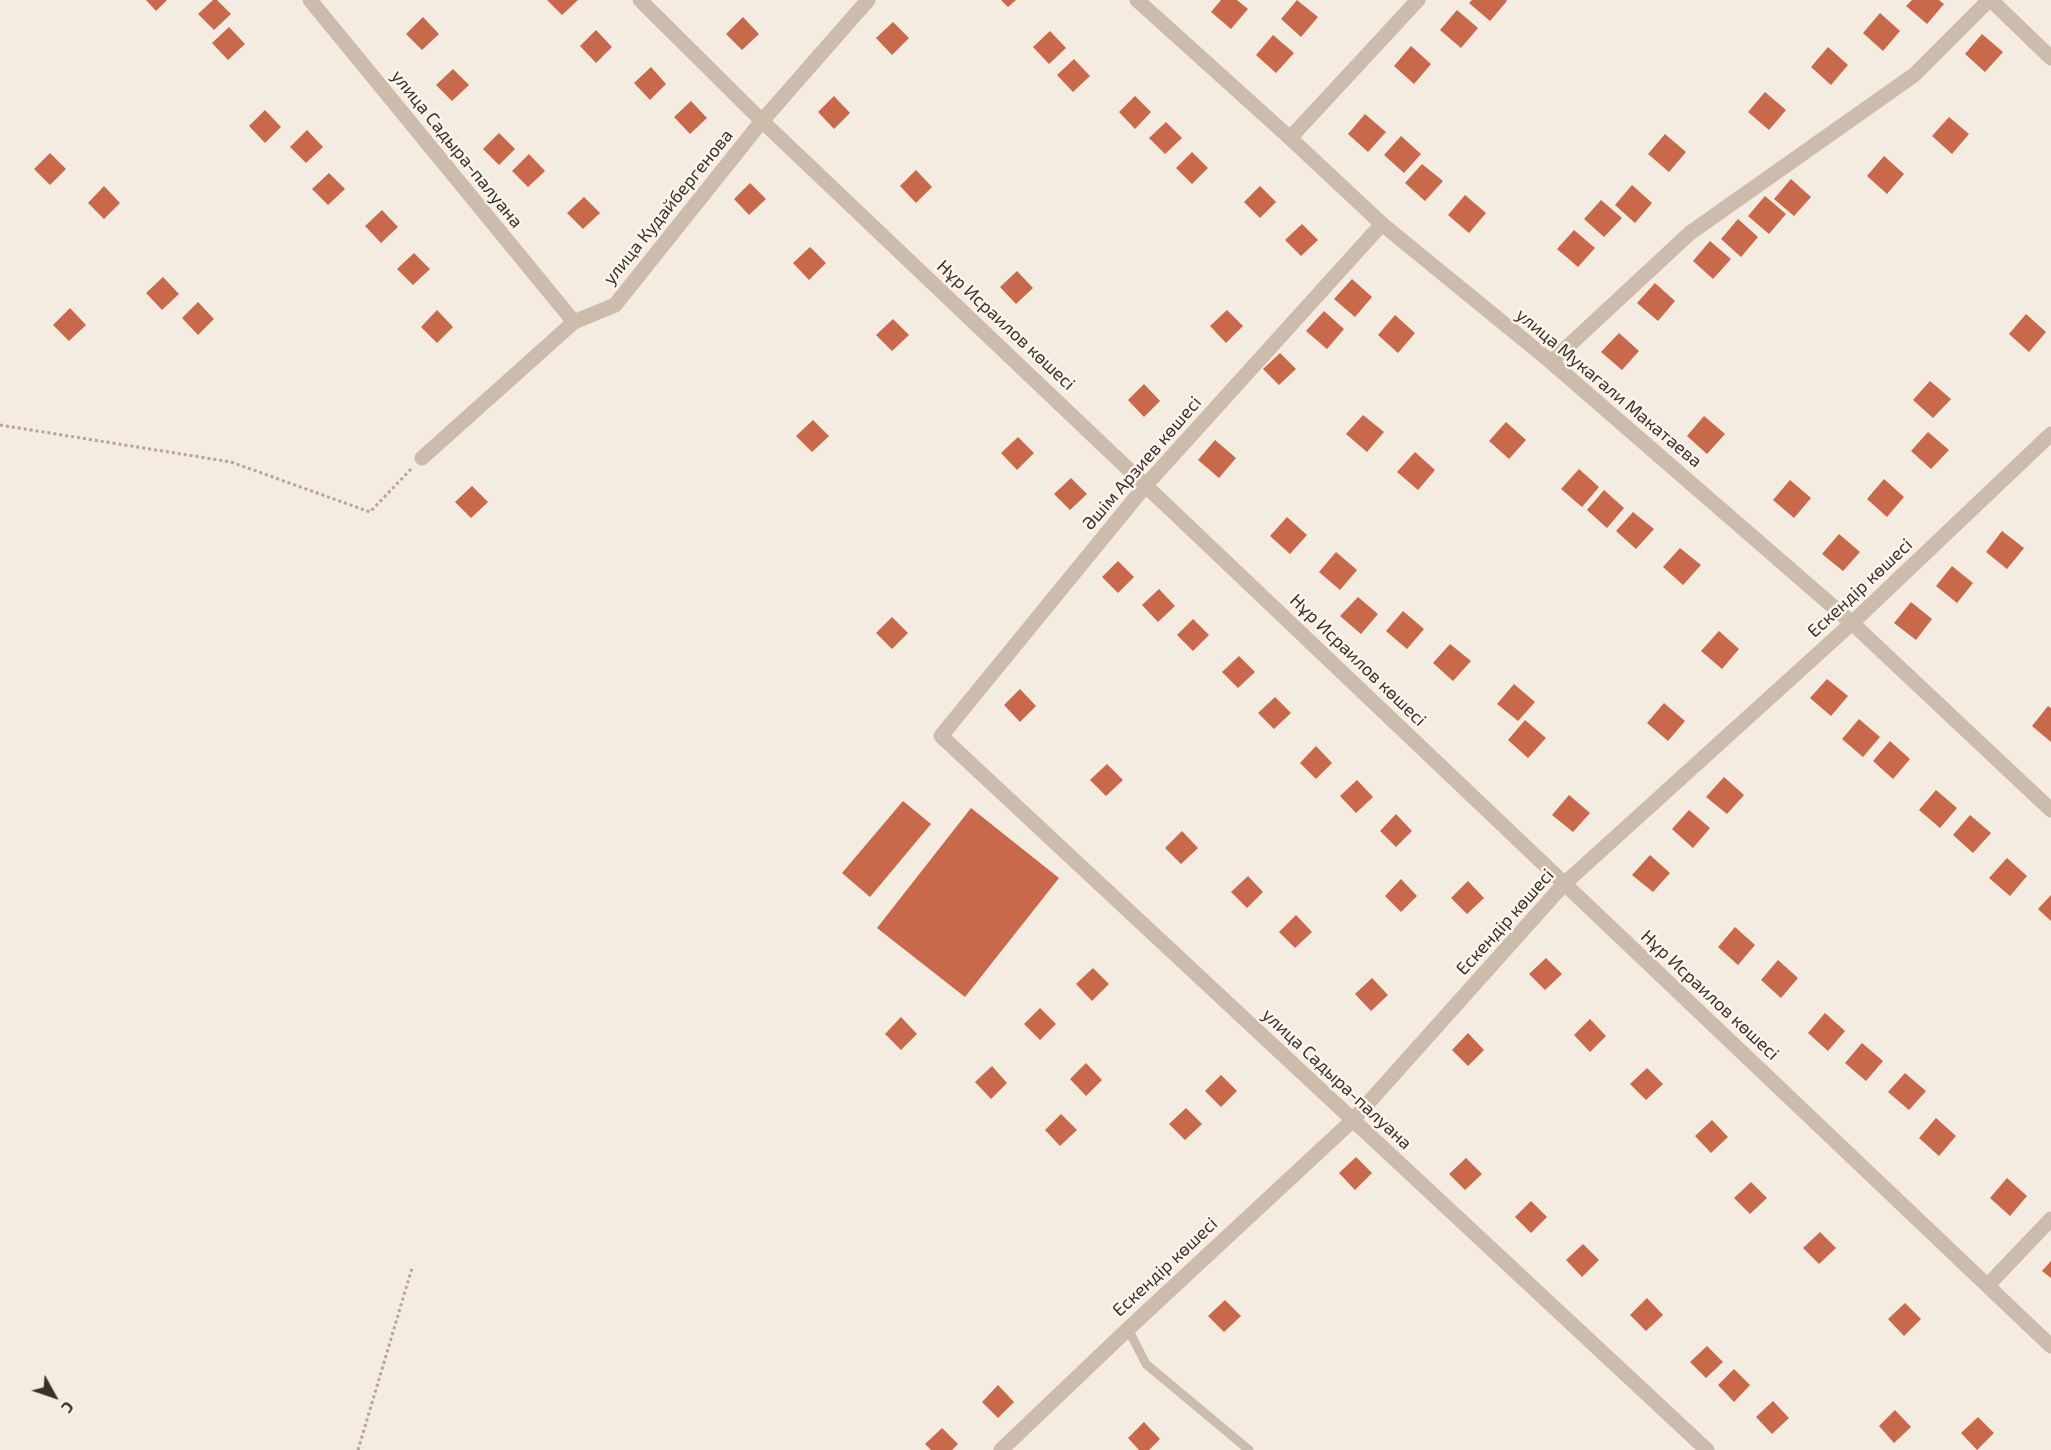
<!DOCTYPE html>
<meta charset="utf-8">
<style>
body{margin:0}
#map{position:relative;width:2051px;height:1450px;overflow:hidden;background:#f4ebe1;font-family:"Exo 2",sans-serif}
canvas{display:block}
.north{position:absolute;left:24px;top:1366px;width:60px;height:60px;-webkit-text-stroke:4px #fbf5ee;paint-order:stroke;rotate:130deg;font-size:16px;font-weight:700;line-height:24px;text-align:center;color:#3b302b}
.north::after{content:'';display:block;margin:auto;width:21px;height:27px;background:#3b302b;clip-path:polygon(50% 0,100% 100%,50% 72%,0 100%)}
</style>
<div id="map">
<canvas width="2051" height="1450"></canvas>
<div class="north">С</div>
</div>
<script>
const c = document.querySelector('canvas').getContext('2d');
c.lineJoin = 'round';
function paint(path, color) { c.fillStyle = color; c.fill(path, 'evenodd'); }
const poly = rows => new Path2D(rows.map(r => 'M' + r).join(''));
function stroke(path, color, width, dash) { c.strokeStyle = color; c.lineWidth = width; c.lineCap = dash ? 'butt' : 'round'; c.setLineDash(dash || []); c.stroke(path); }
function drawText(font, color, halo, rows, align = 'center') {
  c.font = font + ' "Exo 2",sans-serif'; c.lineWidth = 5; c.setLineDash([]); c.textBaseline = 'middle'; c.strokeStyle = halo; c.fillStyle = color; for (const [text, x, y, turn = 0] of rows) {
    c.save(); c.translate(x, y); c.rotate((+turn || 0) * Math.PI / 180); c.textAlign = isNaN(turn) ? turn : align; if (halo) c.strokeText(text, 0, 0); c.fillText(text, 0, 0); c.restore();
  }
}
paint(poly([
 [146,0,167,0,156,11],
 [213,0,217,0,231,14,214,30,198,14],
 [547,0,578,0,562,15],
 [1001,0,1016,0,1008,7],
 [1221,0,1237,0,1248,9,1231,29,1211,12],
 [1297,0,1318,17,1301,37,1281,19],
 [1472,0,1506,0,1507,1,1490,21,1469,3],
 [1912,0,1939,0,1944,4,1927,24,1906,6],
 [1457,10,1478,28,1461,48,1440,30],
 [1880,13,1900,31,1883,51,1863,33],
 [423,17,439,34,422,50,406,34],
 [743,17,759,34,742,50,726,34],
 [893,22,909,38,892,55,876,38],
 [229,27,245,44,228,60,212,43],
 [596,30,612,47,596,63,580,46],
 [1050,31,1066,48,1049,64,1033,47],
 [1982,34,2003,52,1985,72,1965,54],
 [1273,35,1294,53,1276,73,1256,55],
 [1411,46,1431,64,1414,84,1394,66],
 [1828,47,1848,65,1831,85,1811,67],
 [1074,59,1090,76,1073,92,1057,75],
 [651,67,666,84,650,100,634,83],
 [453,69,469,85,452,101,436,85],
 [1765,92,1786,110,1769,130,1748,112],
 [834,96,850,113,834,129,818,112],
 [1135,96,1151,112,1135,129,1119,112],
 [691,101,707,118,690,134,674,117],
 [265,110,281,127,265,143,249,126],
 [1365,114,1386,132,1368,152,1348,134],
 [1949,117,1969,134,1952,154,1932,136],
 [1166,122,1182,138,1165,154,1149,138],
 [307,130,323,147,306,163,290,147],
 [499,133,515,149,499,165,483,149],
 [1665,134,1686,152,1669,172,1648,154],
 [1401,136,1421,154,1404,173,1384,155],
 [1192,152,1208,168,1192,184,1176,168],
 [50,153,66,169,50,185,34,169],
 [529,154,545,171,528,187,512,171],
 [1884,156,1904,174,1887,194,1867,176],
 [1422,164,1443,181,1425,201,1405,183],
 [916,170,932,187,916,203,900,186],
 [329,173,345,189,328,205,312,189],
 [1791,179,1811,197,1794,216,1774,199],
 [750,183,766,199,749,215,734,199],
 [1632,185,1652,203,1635,223,1615,205],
 [104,186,120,203,104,219,88,203],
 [1260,186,1276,202,1260,218,1244,202],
 [1465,195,1486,213,1469,233,1448,215],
 [1765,196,1786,214,1769,234,1748,216],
 [584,197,600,213,583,229,567,213],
 [1601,200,1622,218,1604,237,1584,219],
 [382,210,398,227,381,243,365,226],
 [1738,219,1758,237,1741,257,1721,239],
 [1302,224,1318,240,1301,256,1285,240],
 [1574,230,1595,248,1578,267,1557,249],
 [1710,241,1731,259,1713,279,1693,261],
 [810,247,826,263,809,280,793,263],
 [414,253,430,269,413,285,397,269],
 [1017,271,1033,288,1016,304,1000,287],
 [163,277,179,294,162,310,146,293],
 [1352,279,1372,297,1355,317,1334,299],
 [1655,283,1675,301,1658,321,1637,303],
 [198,302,214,319,198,335,182,318],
 [70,308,86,325,69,341,53,325],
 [437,310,453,327,437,343,421,327],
 [1227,310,1243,326,1226,343,1210,326],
 [1324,311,1344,329,1327,349,1306,331],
 [2026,314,2046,332,2029,352,2009,334],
 [1395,315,1415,333,1398,353,1378,335],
 [893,319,909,335,892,351,876,335],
 [1619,333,1639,351,1622,370,1601,352],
 [1280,353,1296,369,1279,385,1263,369],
 [1930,381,1951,399,1933,418,1913,400],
 [1144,384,1160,401,1144,417,1128,400],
 [1363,415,1384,432,1367,452,1346,434],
 [1704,416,1725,434,1707,454,1687,436],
 [813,420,829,436,812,452,796,436],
 [1506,422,1526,440,1509,459,1489,441],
 [1928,432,1949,450,1931,469,1911,451],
 [1018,437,1034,453,1017,470,1001,453],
 [1215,440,1236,458,1219,478,1198,460],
 [1415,452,1435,470,1418,490,1397,472],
 [1579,469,1599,487,1582,507,1561,489],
 [1071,478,1087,494,1070,510,1054,494],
 [1884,479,1904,497,1887,517,1867,499],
 [1790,480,1811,498,1794,518,1773,500],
 [472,486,488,502,471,518,455,502],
 [1604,490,1624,508,1607,528,1587,510],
 [1633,512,1654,529,1636,549,1616,531],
 [1287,517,1307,535,1290,554,1270,536],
 [2002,531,2024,548,2007,569,1986,552],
 [1839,534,1860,552,1843,571,1822,554],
 [1680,548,1701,565,1683,585,1663,567],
 [1336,552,1357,570,1340,590,1319,572],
 [1118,561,1134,577,1118,593,1102,577],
 [1952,566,1973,583,1957,603,1936,586],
 [1159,589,1175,606,1158,622,1142,605],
 [1358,597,1378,614,1361,634,1340,616],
 [1911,602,1932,619,1916,640,1894,623],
 [1403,611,1424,629,1407,649,1386,631],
 [892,617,908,633,892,649,876,633],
 [1193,619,1209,635,1193,651,1177,635],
 [1719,631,1739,649,1722,669,1701,651],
 [1450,644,1471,661,1453,681,1433,663],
 [1239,656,1255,672,1238,688,1222,672],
 [1827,679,1848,696,1831,716,1810,698],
 [1514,684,1535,702,1518,721,1497,704],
 [1020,689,1036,706,1020,722,1004,705],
 [1275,697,1291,713,1274,729,1258,713],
 [1664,703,1685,721,1668,741,1647,723],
 [2048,706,2051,708,2051,742,2032,726],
 [1859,719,1880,737,1863,757,1842,739],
 [1525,720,1546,738,1528,758,1508,740],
 [1890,741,1910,759,1893,779,1873,761],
 [1316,746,1332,763,1316,779,1300,763],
 [1107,764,1123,780,1106,796,1090,780],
 [1724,777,1744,795,1727,814,1706,797],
 [1357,780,1373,797,1356,813,1340,796],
 [1936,790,1957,808,1940,828,1919,810],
 [1569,795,1590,813,1573,832,1552,815],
 [903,801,931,824,870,897,842,873],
 [971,808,1059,878,965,997,877,928],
 [1689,810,1710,828,1693,848,1672,829],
 [1396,814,1412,831,1396,847,1380,831],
 [1970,815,1991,833,1973,853,1953,835],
 [1182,831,1198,848,1181,864,1165,848],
 [1650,855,1670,873,1653,892,1632,875],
 [2007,858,2027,876,2010,896,1989,878],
 [1248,876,1263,892,1247,908,1231,892],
 [1401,879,1417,896,1401,912,1385,896],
 [1468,881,1484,898,1467,914,1451,898],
 [2051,895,2051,921,2038,909],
 [1296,915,1312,932,1295,948,1279,932],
 [1735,927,1755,945,1738,965,1718,947],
 [1546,958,1562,974,1545,990,1529,974],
 [1778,960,1798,978,1781,998,1761,980],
 [1093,968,1109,984,1092,1001,1076,984],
 [1372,978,1388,995,1371,1011,1355,994],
 [1040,1008,1056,1024,1040,1040,1024,1024],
 [1825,1013,1845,1031,1828,1051,1808,1033],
 [901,1017,917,1034,901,1050,885,1034],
 [1590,1019,1606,1036,1590,1052,1574,1035],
 [1468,1033,1484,1050,1468,1066,1452,1050],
 [1862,1043,1883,1061,1866,1081,1845,1063],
 [1086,1063,1102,1080,1086,1096,1070,1079],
 [992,1066,1007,1083,991,1099,975,1082],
 [1647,1068,1663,1084,1646,1100,1630,1084],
 [1905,1073,1926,1091,1909,1110,1888,1092],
 [1221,1075,1237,1091,1221,1107,1205,1091],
 [1186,1108,1202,1124,1185,1140,1169,1124],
 [1061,1114,1077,1130,1060,1146,1045,1130],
 [1936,1118,1956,1136,1939,1156,1919,1138],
 [1712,1120,1728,1137,1711,1153,1695,1136],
 [1356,1157,1372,1173,1355,1190,1339,1173],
 [1466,1158,1482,1174,1465,1190,1449,1174],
 [2007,1178,2027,1196,2010,1216,1990,1198],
 [1751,1182,1767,1198,1750,1214,1734,1198],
 [1531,1201,1547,1217,1531,1233,1515,1217],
 [1820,1232,1836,1248,1819,1264,1803,1248],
 [1583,1244,1599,1260,1582,1277,1566,1260],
 [2051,1261,2051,1278,2042,1271],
 [1647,1298,1663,1315,1646,1331,1630,1315],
 [1225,1300,1241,1316,1224,1332,1208,1316],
 [1905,1303,1921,1319,1904,1336,1888,1319],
 [1707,1346,1723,1362,1706,1378,1690,1362],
 [1734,1369,1750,1385,1734,1402,1718,1385],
 [998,1385,1014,1402,998,1418,982,1402],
 [1773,1401,1789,1418,1772,1434,1756,1417],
 [1895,1410,1911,1427,1894,1443,1879,1426],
 [1978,1417,1994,1433,1977,1450,1961,1433],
 [1144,1422,1160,1439,1149,1450,1139,1450,1128,1438],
 [942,1428,958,1444,952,1450,931,1450,925,1444]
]), '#c8694b');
stroke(poly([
 [0,425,231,462,370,512,412,468],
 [358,1450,412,1268]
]), '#b9a596', 3, [3, 3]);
stroke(poly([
 [1128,1329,1146,1364,1249,1450]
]), '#cdbbac', 9);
stroke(poly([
 [310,0,574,322],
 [640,0,762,121,2051,1346],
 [1137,0,1290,138],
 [1991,0,2051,58],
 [1382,224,1146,485,941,736,1707,1450],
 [1551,362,1690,233,1914,75,1989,0],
 [422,458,574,322,615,305,762,121,868,0],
 [1988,1285,2051,1219],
 [1001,1450,1128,1329,1353,1120,1564,884,1852,623,2051,434]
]), '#cdbbac', 15);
stroke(poly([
 [1418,0,1290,138,1382,224,1551,362,1852,623,2051,810]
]), '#cdbbac', 15);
drawText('18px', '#3b302b', '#fbf5ee', [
 ["улица Садыра-палуана",457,149,51],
 ["улица Кудайбергенова",668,207,-51],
 ["Нұр Исраилов көшесі",1006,325,43],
 ["улица Мукагали Макатаева",1609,388,40],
 ["Әшім Арзиев көшесі",1142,463,-49],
 ["Ескендір көшесі",1860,588,-43],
 ["Нұр Исраилов көшесі",1358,660,44],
 ["Ескендір көшесі",1505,922,-48],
 ["Нұр Исраилов көшесі",1710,995,43],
 ["улица Садыра-палуана",1337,1079,43],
 ["Ескендір көшесі",1165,1267,-43]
]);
</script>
